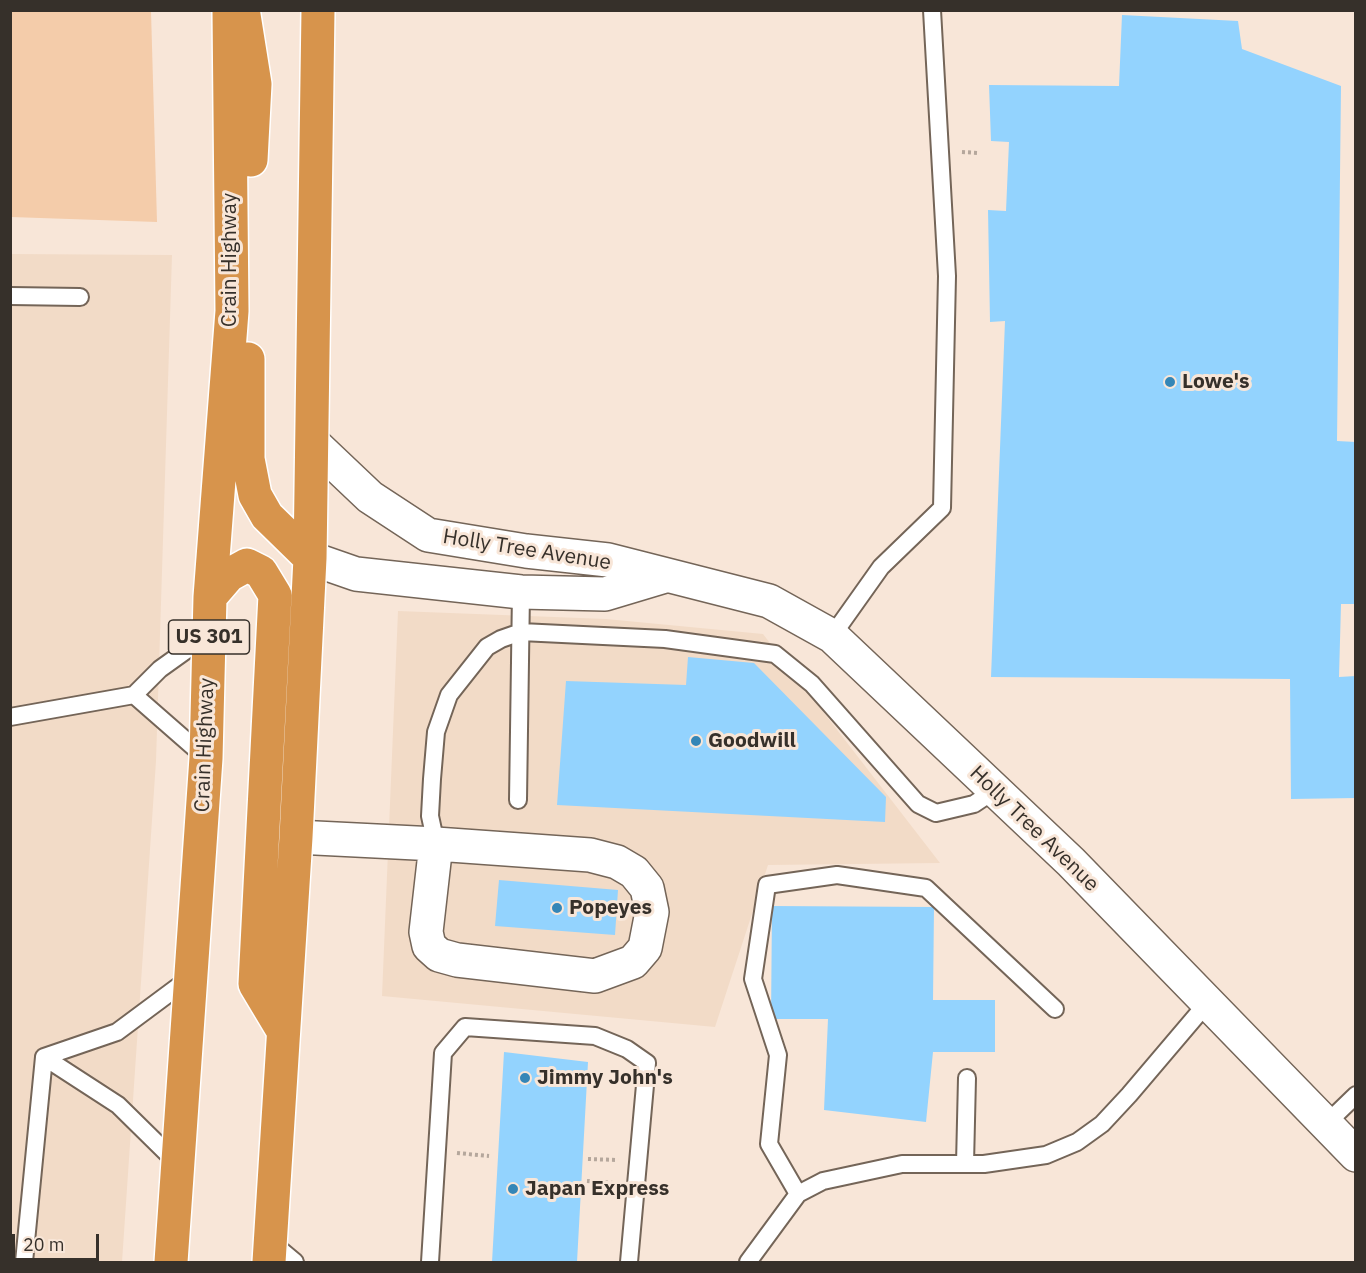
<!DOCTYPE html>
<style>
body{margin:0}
#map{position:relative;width:1366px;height:1273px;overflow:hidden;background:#f8e6d8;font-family:"IBM Plex Sans",sans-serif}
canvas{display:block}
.frame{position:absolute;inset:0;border:12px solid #36302a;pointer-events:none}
.scale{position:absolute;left:12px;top:1234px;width:87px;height:27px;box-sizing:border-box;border:3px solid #36302a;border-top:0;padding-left:8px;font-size:18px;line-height:21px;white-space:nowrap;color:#36302a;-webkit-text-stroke:4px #f8e6d8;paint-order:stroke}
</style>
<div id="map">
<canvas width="1366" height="1273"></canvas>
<div class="frame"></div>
<div class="scale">20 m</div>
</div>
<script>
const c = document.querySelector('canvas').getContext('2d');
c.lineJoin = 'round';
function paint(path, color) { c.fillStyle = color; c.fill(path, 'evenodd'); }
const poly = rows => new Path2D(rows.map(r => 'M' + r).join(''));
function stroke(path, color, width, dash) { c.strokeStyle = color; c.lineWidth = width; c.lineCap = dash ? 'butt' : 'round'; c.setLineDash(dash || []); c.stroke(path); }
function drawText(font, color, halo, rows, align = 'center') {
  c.font = font + ' "IBM Plex Sans",sans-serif'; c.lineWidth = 6; c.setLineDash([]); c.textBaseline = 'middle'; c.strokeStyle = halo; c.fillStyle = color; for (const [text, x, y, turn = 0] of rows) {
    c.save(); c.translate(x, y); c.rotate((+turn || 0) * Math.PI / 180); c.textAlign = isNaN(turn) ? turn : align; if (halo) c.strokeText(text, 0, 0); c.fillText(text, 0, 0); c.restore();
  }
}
paint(poly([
 [11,254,172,255,156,761,122,1262,11,1262],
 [398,611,606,619,763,634,940,863,768,865,715,1027,382,996]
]), '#f2dbc7');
paint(poly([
 [11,10,151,11,157,222,11,217]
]), '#f4ccaa');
paint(poly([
 [1122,15,1238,21,1242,49,1341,86,1337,441,1356,442,1356,604,1341,604,1339,677,1356,676,1356,798,1291,799,1290,679,991,677,1005,321,990,322,988,210,1006,211,1009,142,991,141,989,85,1119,86],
 [688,657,754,663,886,797,885,822,557,805,566,681,686,685],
 [499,880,618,890,615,935,495,926],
 [772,906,934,907,933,1000,995,1000,995,1052,933,1052,926,1122,824,1110,828,1019,771,1019],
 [504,1052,588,1062,577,1262,492,1262]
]), '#93d3fe');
const service = poly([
 [10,296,80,297],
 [832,636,881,567,942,508,947,276,932,10],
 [134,695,206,758],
 [10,717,134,695,160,669,209,634],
 [518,800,521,592],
 [436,844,430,816,432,779,436,732,449,695,487,647,501,639,521,632,665,639,775,654,812,684,918,804,936,813,974,804,995,790],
 [44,1057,118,1105,179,1165],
 [44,1057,117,1032,191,977],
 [1327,1123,1356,1095],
 [965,1164,967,1078],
 [798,1194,769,1144,778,1055,753,979,767,885,837,875,926,888,1055,1009],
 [271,1242,295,1262],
 [24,1262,44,1057],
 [430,1262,443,1053,465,1027,595,1036,627,1049,647,1063,629,1262],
 [748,1262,798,1194,823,1181,902,1164,984,1164,1046,1155,1077,1142,1102,1124,1129,1095,1208,1002]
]);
const minor = poly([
 [296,837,436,844,590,855,617,862,634,872,647,888,652,912,645,948,633,962,595,976,457,960,439,955,429,946,426,932,436,844]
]);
const tertiary = poly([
 [312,442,370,497,428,535,526,551,608,560,769,601,832,636,1071,862,1356,1155],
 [310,558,356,574,521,592,605,594,665,576]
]);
const trunk = poly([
 [244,15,255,84,251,160],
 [248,359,248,459,255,495,267,516,310,558],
 [210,597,229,575,247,565,261,572,275,595,255,984,282,1029],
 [171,1262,206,758,210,597,232,311,229,10],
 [269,1262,296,837,310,558,318,10]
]);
stroke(service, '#746558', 20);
stroke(minor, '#746558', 36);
stroke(tertiary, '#746558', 36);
stroke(trunk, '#fff', 36);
stroke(poly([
 [962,152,979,153],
 [457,1153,489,1156],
 [588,1159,618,1160],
 [587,1181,613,1183]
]), '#b5a79c', 4, [3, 3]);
stroke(service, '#fff', 16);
stroke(minor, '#fff', 33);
stroke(tertiary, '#fff', 33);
stroke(trunk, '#d7944c', 33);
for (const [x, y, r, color] of [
 [1170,382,6,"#3486b7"],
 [696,741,6,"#3486b7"],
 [557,908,6,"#3486b7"],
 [525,1078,6,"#3486b7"],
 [513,1189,6,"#3486b7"]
]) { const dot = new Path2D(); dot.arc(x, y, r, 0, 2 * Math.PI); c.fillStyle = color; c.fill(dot); stroke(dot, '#f8e6d8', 2); }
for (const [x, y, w] of [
 [209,637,81]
]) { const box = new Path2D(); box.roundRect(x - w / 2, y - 17, w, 34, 4.5); c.fillStyle = '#f8e6d8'; c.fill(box); stroke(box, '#36302a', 1.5); }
drawText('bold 20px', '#36302a', null, [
 ["US 301",209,637]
]);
drawText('21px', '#36302a', '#f8e6d8', [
 ["Crain Highway",230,260,-90],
 ["Holly Tree Avenue",527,550,9],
 ["Crain Highway",205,745,-88],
 ["Holly Tree Avenue",1034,829,44]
]);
drawText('bold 21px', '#36302a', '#f8e6d8', [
 ["Lowe's",1182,382],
 ["Goodwill",708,741],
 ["Popeyes",569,908],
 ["Jimmy John's",537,1078],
 ["Japan Express",525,1189]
], 'left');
</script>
